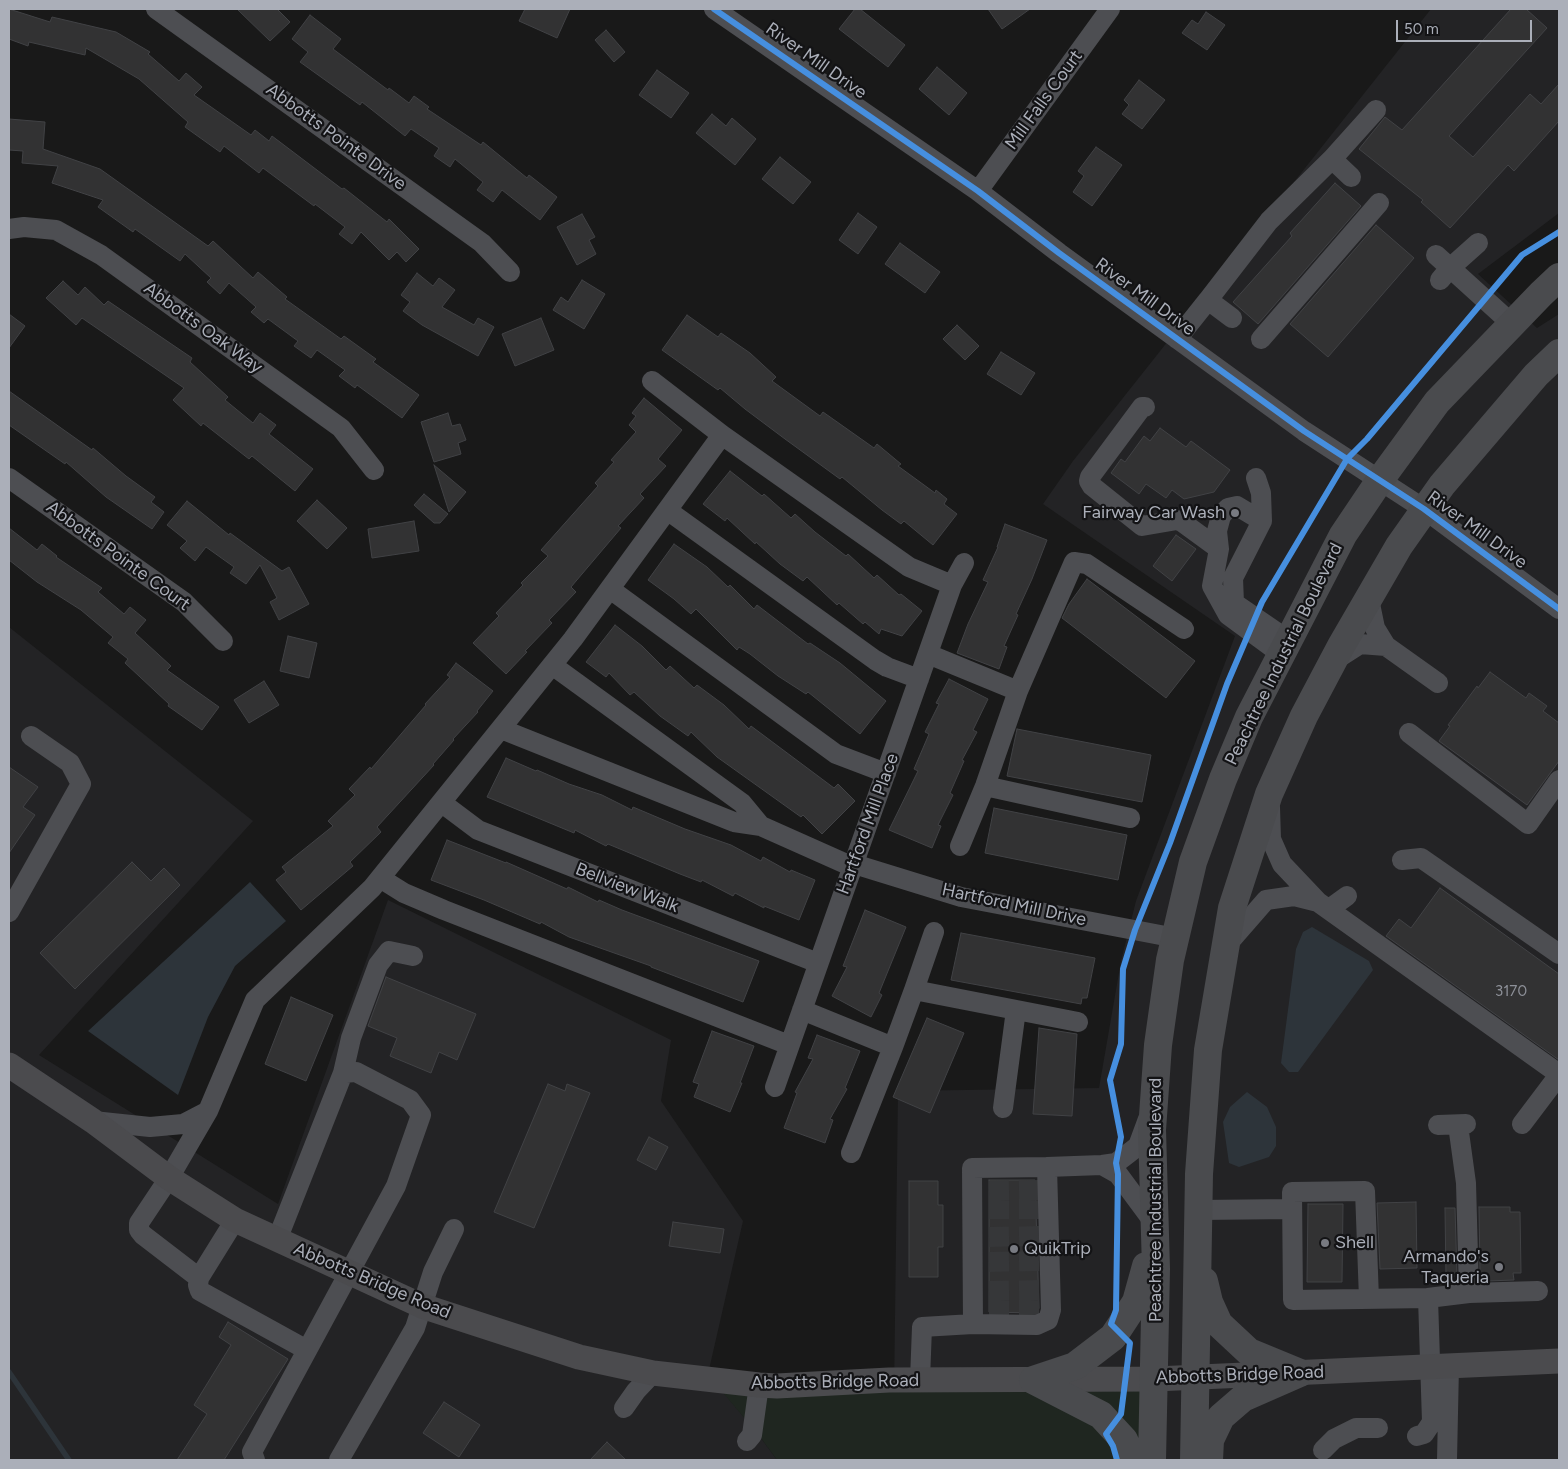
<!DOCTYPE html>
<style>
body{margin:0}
#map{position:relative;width:1568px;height:1469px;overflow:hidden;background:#191919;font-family:Figtree,sans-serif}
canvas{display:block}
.frame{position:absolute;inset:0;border:10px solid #abafb9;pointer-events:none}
.scale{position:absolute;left:1396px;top:20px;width:136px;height:22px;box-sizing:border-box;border:2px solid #abafb9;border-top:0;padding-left:6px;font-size:15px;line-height:18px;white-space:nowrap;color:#abafb9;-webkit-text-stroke:4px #131315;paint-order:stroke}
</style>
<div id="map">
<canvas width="1568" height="1469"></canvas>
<div class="frame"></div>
<div class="scale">50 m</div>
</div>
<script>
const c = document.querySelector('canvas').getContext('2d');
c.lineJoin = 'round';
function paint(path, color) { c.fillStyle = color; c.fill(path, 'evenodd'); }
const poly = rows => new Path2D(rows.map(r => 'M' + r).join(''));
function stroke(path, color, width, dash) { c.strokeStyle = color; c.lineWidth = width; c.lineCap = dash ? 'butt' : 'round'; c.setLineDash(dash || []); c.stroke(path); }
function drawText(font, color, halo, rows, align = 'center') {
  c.font = font + ' Figtree,sans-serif'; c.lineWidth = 4.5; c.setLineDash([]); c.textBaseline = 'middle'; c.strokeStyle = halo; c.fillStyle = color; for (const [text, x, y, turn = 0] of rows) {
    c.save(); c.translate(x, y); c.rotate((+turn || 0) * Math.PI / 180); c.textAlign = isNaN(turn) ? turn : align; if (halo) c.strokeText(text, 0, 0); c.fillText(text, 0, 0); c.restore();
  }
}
paint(poly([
 [1431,9,1559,9,1559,213,1478,274,1537,328,1559,314,1559,1460,1166,1460,1166,1407,894,1392,898,1091,1099,1088,1121,961,1136,901,1235,636,1043,504,1073,461],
 [9,627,253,821,39,1055,278,1204,388,900,671,1040,661,1101,743,1221,708,1374,758,1434,777,1460,9,1460]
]), '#232325');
paint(poly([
 [707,1374,1165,1382,1166,1460,777,1460,758,1434]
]), '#1f2620');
paint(poly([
 [250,882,286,921,235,966,208,1017,178,1095,88,1031],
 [1312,927,1369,961,1373,970,1298,1072,1289,1072,1281,1063,1296,949,1303,932],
 [1247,1092,1267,1107,1276,1127,1276,1146,1269,1157,1239,1167,1229,1163,1223,1122,1230,1107]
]), '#2d343a');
stroke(poly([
 [9,1372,69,1460]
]), '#2d343a', 5.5);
const building = poly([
 [9,9,50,22,52,17,116,32,150,52,148,54,179,81,186,73,202,87,194,95,251,135,255,130,269,141,272,136,342,189,344,188,387,222,389,219,419,249,406,262,397,252,389,260,361,232,352,244,339,234,345,227,315,204,314,206,263,168,259,173,224,146,220,152,185,127,188,122,139,79,86,48,85,55,29,42,28,46,9,39,9,9],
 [237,9,277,9,290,22,270,41,237,9],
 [525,9,570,9,557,38,519,21,525,9],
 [855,9,860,9,905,45,888,67,839,29,855,9],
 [988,9,1030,9,1002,29,988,9],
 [1511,9,1526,9,1547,28,1449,136,1473,157,1530,94,1541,104,1559,84,1559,121,1514,171,1508,165,1450,228,1421,202,1423,200,1359,149,1385,117,1402,130,1511,9],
 [1206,12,1225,25,1207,50,1182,33,1192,20,1198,24,1206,12],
 [310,15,341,39,333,49,388,90,389,88,409,103,414,96,429,107,427,109,481,145,483,142,527,178,529,175,557,197,540,220,502,190,493,202,477,190,483,182,455,159,450,167,434,156,439,148,411,129,405,136,362,102,360,105,300,62,308,52,292,39,310,15],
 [606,30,625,52,614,62,595,40,606,30],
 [937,67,967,93,949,115,919,89,937,67],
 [657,70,689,93,671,118,639,95,657,70],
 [1139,80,1165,100,1142,129,1122,114,1129,105,1124,100,1139,80],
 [712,114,726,126,732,118,756,139,735,165,696,133,712,114],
 [9,119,45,122,43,149,100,169,208,246,213,241,253,278,258,272,287,297,285,299,341,339,344,336,376,359,373,362,419,395,402,418,357,385,355,388,339,376,345,370,317,350,311,358,294,346,298,341,268,319,264,323,251,312,256,307,229,283,220,294,207,282,211,278,185,254,180,261,135,229,133,232,98,207,103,200,52,183,58,166,22,163,23,151,9,150,9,119],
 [1096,147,1122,165,1092,206,1073,192,1084,176,1078,171,1096,147],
 [780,157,811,182,793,204,762,179,780,157],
 [1335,183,1361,206,1258,324,1233,302,1292,236,1290,233,1335,183],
 [858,213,877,227,858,254,839,240,858,213],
 [582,214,595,237,589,240,596,254,577,265,557,227,582,214],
 [1376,225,1414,258,1328,357,1290,324,1376,225],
 [900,243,940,272,925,293,885,264,900,243],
 [417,273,433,286,439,278,455,290,442,307,474,325,478,318,494,327,478,356,422,325,403,311,410,302,401,295,417,273],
 [582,280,605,294,584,329,553,310,561,297,568,302,582,280],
 [63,281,78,295,85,287,104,305,108,301,192,358,190,362,228,397,225,400,253,423,260,413,276,425,269,434,313,469,295,491,252,456,249,459,203,423,201,426,173,400,184,388,82,318,76,325,46,298,63,281],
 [9,314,25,326,9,348,9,314],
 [687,315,718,337,721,333,750,353,776,377,772,381,820,416,823,412,874,448,877,444,901,464,898,466,935,493,936,490,947,499,944,504,957,514,933,545,904,521,901,524,882,510,842,477,840,479,785,439,745,409,720,388,718,390,662,350,687,315],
 [541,318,554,350,515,366,502,334,541,318],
 [957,325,979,346,965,360,943,339,957,325],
 [1001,352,1035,373,1021,395,987,374,1001,352],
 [9,391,92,450,93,448,126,476,155,497,151,502,164,512,152,529,106,497,66,462,65,464,9,425,9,391],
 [644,398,682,430,658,459,666,466,640,494,644,498,618,526,621,528,571,587,576,592,549,620,552,623,525,651,527,652,506,674,473,643,499,616,496,613,523,585,521,583,548,556,541,550,598,486,595,483,614,462,611,460,636,432,629,425,636,416,632,413,644,398],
 [448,413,452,426,460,424,466,440,458,443,461,454,434,462,421,422,448,413],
 [1160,428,1186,447,1191,441,1230,470,1214,492,1184,499,1172,490,1166,498,1146,484,1139,494,1111,473,1121,459,1125,462,1144,436,1150,441,1160,428],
 [434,465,466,492,449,512,434,465],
 [730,471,762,496,764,494,791,518,795,514,815,532,846,556,848,554,874,578,877,575,899,595,901,594,922,611,902,636,881,629,879,634,865,622,863,624,839,603,837,605,807,577,803,581,780,564,756,542,755,544,727,518,725,521,703,504,730,471],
 [424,494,448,514,440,523,434,523,414,505,424,494],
 [317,500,347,528,327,549,297,521,317,500],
 [187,501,229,535,230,533,282,571,289,567,309,604,279,620,270,602,277,598,260,565,246,584,230,573,234,567,206,547,195,561,180,548,187,541,167,525,187,501],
 [414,521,419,551,372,558,368,529,414,521],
 [1005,524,1047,540,1032,579,1016,614,1018,615,1004,646,1007,647,999,669,957,653,968,624,988,582,983,580,998,547,997,547,1005,524],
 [9,528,37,550,42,544,57,556,56,557,102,588,98,592,124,614,130,607,146,620,135,633,171,666,167,670,219,707,202,730,168,706,169,704,125,663,128,659,108,643,113,637,81,610,37,582,9,560,9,528],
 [1176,535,1196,549,1172,581,1153,566,1176,535],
 [674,544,707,567,728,587,730,585,754,609,757,605,808,644,810,643,840,663,886,701,860,734,808,692,806,694,778,676,750,654,739,647,737,650,696,609,691,614,674,599,648,580,674,544],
 [1087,579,1195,661,1166,698,1062,618,1069,604,1087,579],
 [615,625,642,646,666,670,670,666,694,688,697,685,724,705,749,729,751,726,834,788,838,784,855,801,822,834,803,815,801,817,717,757,691,732,688,736,660,716,634,692,630,695,609,673,606,677,586,662,615,625],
 [288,636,317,643,309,678,280,671,288,636],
 [456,663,493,691,477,711,478,712,453,739,454,740,433,764,434,765,377,827,381,832,350,862,353,866,301,910,276,880,286,872,282,867,333,826,328,821,355,795,349,789,370,767,371,769,426,705,425,704,450,677,447,675,456,663],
 [1490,672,1526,698,1529,693,1547,706,1543,711,1559,723,1559,761,1527,805,1439,741,1450,726,1448,725,1477,686,1478,688,1490,672],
 [949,679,988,699,973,730,977,732,962,760,964,761,950,793,953,795,938,825,941,826,932,848,889,830,918,771,914,769,929,734,925,732,939,704,936,703,949,679],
 [264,681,279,705,249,723,234,700,264,681],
 [1017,729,1151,755,1142,802,1007,776,1017,729],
 [506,758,536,771,537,770,569,784,602,795,632,810,633,807,685,829,731,845,761,861,763,857,790,872,791,870,815,880,799,920,764,906,764,908,735,893,733,896,702,880,701,882,680,874,608,844,606,846,575,830,574,833,487,797,506,758],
 [9,767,38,787,23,807,35,815,9,853,9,767],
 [994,808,1127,835,1118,880,985,853,994,808],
 [447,840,506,863,506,862,567,889,568,887,598,902,599,900,622,910,759,961,743,1002,651,967,651,966,569,937,541,922,540,924,484,900,431,880,447,840],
 [132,862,151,881,164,868,180,885,75,989,40,953,132,862],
 [1440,888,1559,974,1559,1060,1386,936,1399,919,1411,928,1440,888],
 [865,910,906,927,879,993,882,995,871,1017,832,996,847,967,843,966,865,910],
 [961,933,1095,958,1087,998,1082,998,1081,1004,951,980,961,933],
 [386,977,476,1014,457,1060,439,1052,431,1073,390,1056,397,1038,368,1026,386,977],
 [291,997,333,1015,306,1081,265,1064,291,997],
 [927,1018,964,1033,930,1113,893,1097,927,1018],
 [1039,1028,1077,1034,1072,1116,1033,1114,1039,1028],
 [712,1031,754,1046,740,1083,742,1083,730,1112,694,1097,699,1084,693,1082,712,1031],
 [817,1035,860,1051,845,1088,847,1089,830,1119,833,1120,825,1143,784,1128,797,1093,795,1092,813,1059,808,1058,817,1035],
 [548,1084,565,1091,567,1084,590,1093,534,1228,494,1212,548,1084],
 [649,1137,668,1147,656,1170,637,1160,649,1137],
 [989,1180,1035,1180,1039,1308,1038,1311,1035,1313,989,1312,989,1180],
 [909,1181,938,1181,938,1205,943,1205,943,1247,938,1247,938,1277,909,1277,909,1181],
 [1416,1202,1417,1268,1380,1269,1377,1203,1416,1202],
 [1308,1204,1343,1204,1342,1282,1307,1282,1308,1204],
 [1479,1207,1510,1207,1510,1212,1520,1212,1521,1273,1513,1273,1514,1280,1487,1281,1487,1274,1480,1274,1479,1207],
 [1445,1208,1455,1208,1457,1276,1446,1277,1445,1208],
 [673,1222,724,1229,720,1253,669,1246,673,1222],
 [228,1322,288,1359,224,1460,177,1460,207,1414,194,1405,231,1345,219,1337,228,1322],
 [444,1402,480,1425,459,1457,423,1433,444,1402],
 [607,1442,626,1460,590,1460,607,1442]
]);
paint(building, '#323233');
stroke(building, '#414245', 1);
stroke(poly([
 [989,1191,1040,1190],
 [989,1209,1040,1209],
 [989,1237,1040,1236],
 [989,1262,1040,1261],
 [989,1291,1040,1290],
 [989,1310,1040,1310]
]), '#363739', 20, [20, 10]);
stroke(poly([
 [156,9,482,243,510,272],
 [714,9,978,191,1059,253,1304,431,1424,509,1559,609],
 [1332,159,1351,177],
 [978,191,1110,9],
 [9,229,24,227,56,230,101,255,341,428,374,470],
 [1436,255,1512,324],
 [1440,280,1450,268,1478,243],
 [1232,318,1208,300,1269,221,1332,159,1376,110],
 [1177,339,1208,300],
 [1261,339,1379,203],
 [652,381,722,435,909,567,952,585],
 [1145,407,1142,407,1090,477,1089,481,1092,486,1142,526,1177,520,1182,522,1219,549],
 [9,478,184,602,223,641],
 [1256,478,1261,493,1262,521,1233,578,1234,603,1288,640],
 [667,510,875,660,887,667,919,679],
 [1262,521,1237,506,1228,508,1221,516,1217,531,1219,549,1212,586,1228,615,1281,654],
 [610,589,836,754,886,773],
 [1369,599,1375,628,1386,646,1438,683],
 [928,654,1018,691,985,786,960,846],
 [1335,660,1360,644,1386,646],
 [552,665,742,803,761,826],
 [1018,691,1074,562,1087,564,1184,629],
 [501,729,734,822,761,826,853,867],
 [1409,733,1528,824,1559,780],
 [985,786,1130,818],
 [442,803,478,830,818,963],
 [1270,807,1271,839,1282,864,1318,902,1559,1074],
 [1402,860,1421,858,1559,954],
 [854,864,961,897,1176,938],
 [380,878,404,893,444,910,789,1045],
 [1329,909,1347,896],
 [9,912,81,784,70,763,31,736],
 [1225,947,1266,900,1294,896,1318,902],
 [914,990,934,932],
 [802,1010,893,1047,914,990,1078,1022],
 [343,1073,351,1038,378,965,389,951,413,956],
 [775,1087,952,585,964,563],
 [1003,1108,1016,1010],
 [93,1121,150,1127,183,1124,208,1111],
 [1522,1124,1559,1075],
 [1438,1125,1466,1124],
 [1458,1125,1466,1183,1469,1293,1538,1291],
 [851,1153,893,1047],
 [1102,1165,1118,1174,1155,1224],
 [1047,1167,1102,1165,1116,1163,1138,1146,1148,1119],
 [1199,1210,1292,1209],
 [235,1220,199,1278,198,1285,200,1291,307,1350],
 [199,1278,143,1235,139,1230,139,1223,169,1178,208,1111,255,1000,372,888,573,639,722,435],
 [1369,1299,1365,1191,1292,1192,1293,1300,1428,1298],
 [920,1380,922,1327,973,1324,1037,1325,1048,1320,1051,1310,1047,1167,972,1168,973,1324],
 [624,1408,636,1391,653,1373],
 [1417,1436,1424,1434,1432,1422,1428,1298,1469,1293],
 [747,1441,752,1435,759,1385],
 [1323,1450,1334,1439,1356,1428,1378,1428],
 [255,1460,252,1452,396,1186,421,1115,410,1100,356,1072,343,1073,277,1240],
 [339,1460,415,1328,433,1272,454,1229],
 [1447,1460,1449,1366]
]), '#4d4e52', 20);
stroke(poly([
 [9,1065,93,1121,169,1178,235,1220,422,1306,579,1357,653,1373,759,1385,777,1386,889,1380,1155,1379,1559,1361]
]), '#4b4b4e', 25);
stroke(poly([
 [1204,1281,1209,1302,1219,1324,1249,1352,1300,1373],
 [1033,1380,1075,1366,1113,1337,1136,1302,1146,1266],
 [1033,1380,1101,1415,1124,1440,1133,1460],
 [1152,1460,1156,1269,1152,1130,1158,1045,1170,960,1193,862,1223,779,1249,717,1343,535,1380,480,1437,402,1541,294,1559,277],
 [1194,1460,1199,1174,1208,1050,1232,908,1269,794,1304,716,1341,646,1399,546,1442,485,1536,375,1559,353],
 [1209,1460,1210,1440,1221,1417,1243,1398,1300,1373]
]), '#4a4b4e', 28);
stroke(poly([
 [714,9,978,191,1059,253,1304,431,1424,509,1559,609],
 [1117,1460,1113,1446,1106,1434,1121,1414,1130,1343,1111,1324,1116,1310,1118,1174,1116,1163,1121,1137,1110,1080,1121,1044,1123,969,1135,930,1170,843,1227,684,1262,602,1347,459,1367,439,1522,255,1559,232]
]), '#468fdf', 6);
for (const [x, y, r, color] of [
 [1235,513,5,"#787a81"],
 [1325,1243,5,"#787a81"],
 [1014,1249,5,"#787a81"],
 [1499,1267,5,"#787a81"]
]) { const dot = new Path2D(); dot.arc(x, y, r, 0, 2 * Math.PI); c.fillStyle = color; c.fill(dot); stroke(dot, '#131315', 2); }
drawText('15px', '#8d9098', null, [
 ["3170",1511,992]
]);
drawText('18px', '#abafb9', '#131315', [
 ["River Mill Drive",816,61,35],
 ["Mill Falls Court",1044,100,-54],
 ["Abbotts Pointe Drive",336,137,36],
 ["River Mill Drive",1145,297,36],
 ["Abbotts Oak Way",203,328,36],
 ["River Mill Drive",1477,530,36],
 ["Abbotts Pointe Court",118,556,36],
 ["Peachtree Industrial Boulevard",1284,654,-64],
 ["Hartford Mill Place",868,824,-70],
 ["Bellview Walk",627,888,21],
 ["Hartford Mill Drive",1014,905,12],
 ["Peachtree Industrial Boulevard",1156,1200,-90],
 ["Abbotts Bridge Road",372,1281,23],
 ["Abbotts Bridge Road",1240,1375,-2],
 ["Abbotts Bridge Road",835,1382,-1]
]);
drawText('18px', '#abafb9', '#131315', [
 ["Fairway Car Wash",1225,513],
 ["Shell",1335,1243,"left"],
 ["QuikTrip",1024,1249,"left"],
 ["Armando's",1489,1257],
 ["Taqueria",1489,1278]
], 'right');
</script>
